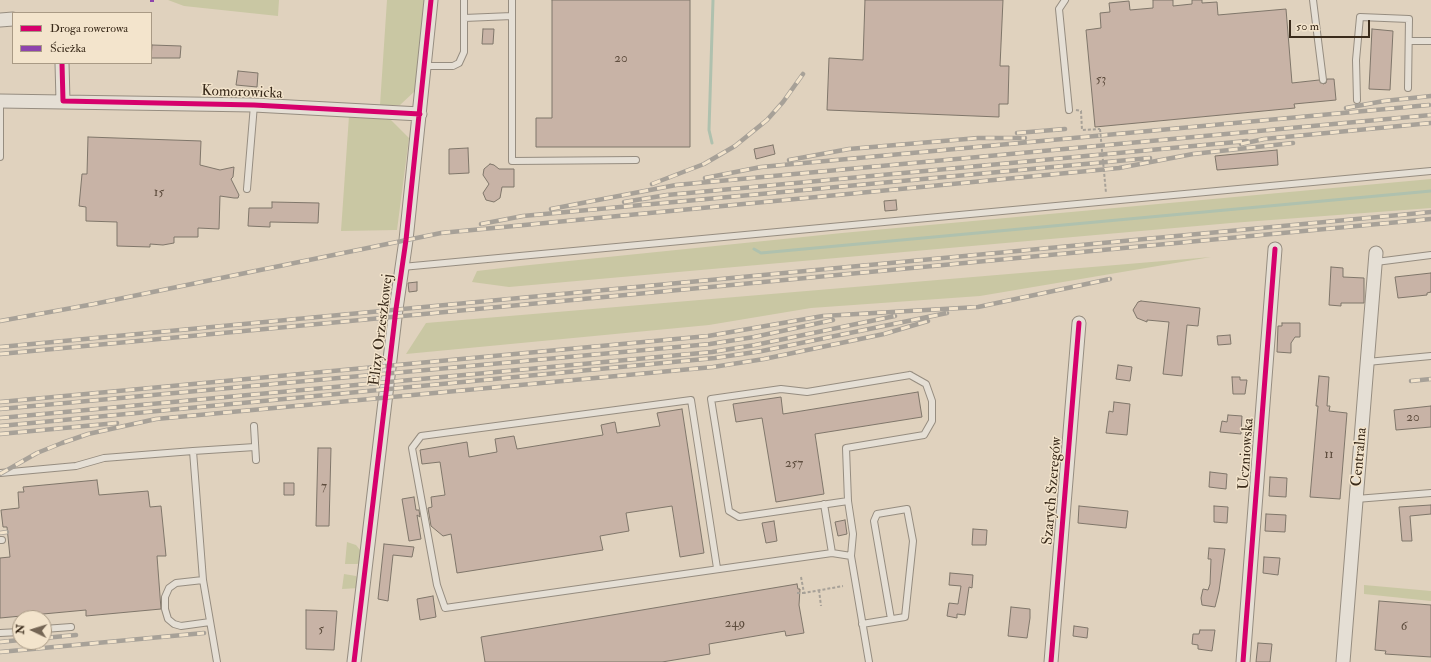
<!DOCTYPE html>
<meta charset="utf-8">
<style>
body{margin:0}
#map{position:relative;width:1431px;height:662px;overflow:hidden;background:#e0d2be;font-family:"IM FELL Double Pica",serif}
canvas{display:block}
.legend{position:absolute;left:12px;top:12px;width:140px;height:52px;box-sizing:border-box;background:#f3e4cc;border:1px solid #a99a85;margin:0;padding:5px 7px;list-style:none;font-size:12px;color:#3a2b1b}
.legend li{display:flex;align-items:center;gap:8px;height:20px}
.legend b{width:20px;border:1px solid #a99a85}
.north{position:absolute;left:12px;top:610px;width:40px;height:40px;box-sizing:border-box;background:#f3e4cc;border:1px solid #a99a85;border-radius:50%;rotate:274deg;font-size:11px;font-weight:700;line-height:16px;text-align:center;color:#3a2b1b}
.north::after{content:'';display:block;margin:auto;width:14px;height:18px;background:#746554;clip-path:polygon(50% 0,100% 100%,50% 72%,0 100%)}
.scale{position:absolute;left:1289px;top:20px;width:81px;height:18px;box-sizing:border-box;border:2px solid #3a2b1b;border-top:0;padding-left:5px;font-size:12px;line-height:14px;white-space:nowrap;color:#3a2b1b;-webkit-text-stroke:3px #f3e4cc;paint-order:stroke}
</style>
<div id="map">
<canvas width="1431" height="662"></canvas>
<ul class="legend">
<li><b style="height:5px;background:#d6006c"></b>Droga rowerowa</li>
<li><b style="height:5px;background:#8e44ad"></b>Ścieżka</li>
</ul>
<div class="north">N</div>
<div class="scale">50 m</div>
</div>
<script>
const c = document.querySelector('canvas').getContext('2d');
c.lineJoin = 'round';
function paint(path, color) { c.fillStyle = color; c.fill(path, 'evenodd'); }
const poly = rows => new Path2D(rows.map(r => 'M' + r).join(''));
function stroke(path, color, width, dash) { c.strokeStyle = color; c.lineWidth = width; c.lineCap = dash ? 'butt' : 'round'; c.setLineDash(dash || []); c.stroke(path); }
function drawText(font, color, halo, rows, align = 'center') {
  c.font = font + ' "IM FELL Double Pica",serif'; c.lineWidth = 3; c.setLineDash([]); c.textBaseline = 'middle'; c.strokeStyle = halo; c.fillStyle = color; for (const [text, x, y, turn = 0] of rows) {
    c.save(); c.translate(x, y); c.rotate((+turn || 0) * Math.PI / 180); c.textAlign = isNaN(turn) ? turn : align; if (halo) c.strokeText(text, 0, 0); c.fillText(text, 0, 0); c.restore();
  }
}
paint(poly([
 [168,0,279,0,278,16,184,6],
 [387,0,424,0,424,22,415,91,400,105,380,105],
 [67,12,150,12,67,13],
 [349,116,391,120,409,138,397,230,341,231],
 [1431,179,1431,208,1231,223,509,287,472,282,477,271,520,266,842,233],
 [1211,257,980,296,811,308,709,325,406,354,426,323],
 [347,542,356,545,360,550,362,553,360,563,357,564,345,564],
 [344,574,356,576,359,580,359,588,342,589],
 [1364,585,1431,591,1431,601,1364,594]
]), '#c9c7a3');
stroke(poly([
 [712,143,709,130,713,0],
 [754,249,761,253,1431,191]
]), '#afc1ae', 3);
const building = poly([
 [552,0,690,0,690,147,536,147,536,118,552,118,552,0],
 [865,0,1003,0,1000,66,1009,66,1008,104,999,104,999,117,827,110,829,58,863,60,865,0],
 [1153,0,1173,0,1173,6,1192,4,1192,0,1202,0,1202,3,1217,2,1218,15,1286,9,1292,83,1319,80,1323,84,1326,83,1327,79,1334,79,1336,100,1294,104,1295,108,1095,127,1086,30,1101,28,1100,13,1110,12,1109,3,1129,1,1130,10,1153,8,1153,0],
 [483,29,494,29,493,44,482,44,483,29],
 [1372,29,1393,31,1390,90,1369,89,1372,29],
 [152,45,181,46,180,58,151,58,152,45],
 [238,71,258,73,257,87,236,85,238,71],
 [88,137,201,141,200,165,220,170,234,167,233,177,231,179,239,195,238,198,234,198,220,196,219,229,198,228,198,237,174,237,174,243,163,245,150,244,150,247,117,246,117,222,86,221,86,207,79,206,82,174,87,174,88,137],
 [773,145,775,154,756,159,754,149,773,145],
 [468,148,469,173,449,174,449,149,468,148],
 [1277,150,1278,165,1217,170,1215,156,1277,150],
 [490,164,494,165,499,169,514,169,514,187,502,187,500,198,494,202,486,200,483,193,489,184,483,175,484,169,490,164],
 [896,200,897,210,885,211,884,201,896,200],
 [272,202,319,203,318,223,270,222,270,227,248,226,249,208,272,208,272,202],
 [1331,267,1343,268,1343,277,1364,278,1364,303,1341,303,1341,306,1329,305,1331,267],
 [1431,273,1431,292,1427,293,1427,295,1398,298,1395,277,1431,273],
 [417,282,417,291,409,292,408,283,417,282],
 [1141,301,1200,308,1198,326,1187,325,1182,376,1163,374,1169,322,1147,320,1147,322,1137,318,1133,310,1138,302,1141,301],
 [1282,323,1300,323,1300,337,1295,337,1291,343,1291,353,1277,352,1278,326,1282,326,1282,323],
 [1230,335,1231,344,1218,345,1217,336,1230,335],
 [1118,365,1132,367,1130,381,1116,379,1118,365],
 [1319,376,1329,377,1327,406,1330,406,1329,411,1347,413,1340,499,1310,497,1318,406,1316,406,1319,376],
 [1232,377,1240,377,1240,380,1247,380,1245,394,1233,394,1232,377],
 [918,392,922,417,815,434,824,494,776,502,762,418,736,422,733,404,781,397,783,414,918,392],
 [1114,402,1130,404,1127,435,1106,433,1109,411,1113,412,1114,402],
 [1431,406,1431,427,1396,430,1394,410,1431,406],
 [682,409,704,553,680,557,672,506,626,513,629,531,600,536,603,550,457,573,451,534,443,536,431,526,428,508,432,507,431,497,445,495,440,462,422,464,420,450,467,442,469,457,497,452,495,439,514,436,517,449,603,435,601,425,615,422,617,433,653,427,660,426,657,413,682,409],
 [1228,415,1242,416,1241,434,1220,432,1222,421,1227,422,1228,415],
 [318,448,331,448,329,526,316,526,318,448],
 [1210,472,1227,474,1226,489,1209,487,1210,472],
 [1270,477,1287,478,1286,497,1269,496,1270,477],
 [97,480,99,495,148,491,150,507,161,506,166,556,157,556,161,609,86,616,86,610,0,618,0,558,10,557,7,527,3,527,1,510,19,508,18,492,24,492,23,487,97,480],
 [284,483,294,483,294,495,284,495,284,483],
 [414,497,416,510,419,510,420,517,417,515,421,539,409,541,402,499,414,497],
 [1431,505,1431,514,1410,516,1412,541,1402,541,1399,507,1431,505],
 [1079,506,1128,511,1126,528,1078,523,1079,506],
 [1214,506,1228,507,1227,523,1214,522,1214,506],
 [1266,514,1286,515,1285,532,1265,531,1266,514],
 [845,520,847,534,838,536,835,522,845,520],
 [774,521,777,541,766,543,762,523,774,521],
 [973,529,987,530,986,545,972,545,973,529],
 [384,544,414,547,412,557,393,555,388,601,378,599,384,544],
 [1209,548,1225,549,1219,591,1215,607,1202,605,1201,598,1203,589,1208,590,1210,584,1211,559,1208,559,1209,548],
 [1264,557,1280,558,1278,575,1263,573,1264,557],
 [950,573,973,575,972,588,969,587,965,615,957,614,957,618,947,616,949,603,958,604,961,586,949,585,950,573],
 [797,584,798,589,800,589,799,605,804,633,786,636,785,631,709,644,710,654,662,662,485,662,481,637,797,584],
 [433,596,436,617,420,620,417,599,433,596],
 [1379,601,1431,605,1431,657,1385,654,1386,651,1375,650,1379,601],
 [1011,607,1030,609,1030,618,1027,638,1008,636,1011,607],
 [306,610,337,611,334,650,306,649,306,610],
 [1074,626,1088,628,1087,638,1073,636,1074,626],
 [1200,630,1215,630,1212,651,1198,649,1198,645,1192,644,1193,634,1199,634,1200,630],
 [1258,643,1272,644,1270,662,1256,662,1258,643]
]);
paint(building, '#c8b3a6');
stroke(building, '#7f766a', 1);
const lane = poly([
 [1065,0,1059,9,1069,110],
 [1313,0,1323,80],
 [512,16,512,161,636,160],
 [464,18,512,16,512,0],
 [1409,41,1431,41],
 [425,66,453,66,459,63,464,52,464,0],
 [1357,100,1356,60,1360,17,1409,19,1408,88],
 [0,157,0,101],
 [247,189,254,105],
 [1376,262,1431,255],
 [402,267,1431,171],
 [1367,362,1431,356],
 [910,375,926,384,932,401,932,421,924,435,846,448,848,501,739,517,729,511,711,399,781,389,807,392,910,375],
 [254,426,256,460],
 [193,451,255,447],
 [0,473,76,466,104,458,193,451,203,580,217,662],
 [1356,499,1431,493],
 [848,501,853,534,851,556],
 [824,504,832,553],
 [0,540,2,540],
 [717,568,691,400,421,436,412,448,437,585,445,608,832,553,851,556,869,662],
 [203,580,176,583,169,588,165,597,165,609,168,619,174,624,181,626,210,622],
 [862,624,905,617,913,541,907,509,877,514,874,521,891,619],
 [44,629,71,627],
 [0,633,20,632]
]);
const street = poly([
 [0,20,13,19],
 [62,63,63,101],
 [0,101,254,105,420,114],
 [354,662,396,309,406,240,431,0],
 [1051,662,1079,323],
 [1243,662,1275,249],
 [1343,662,1376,253]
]);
stroke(lane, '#968d80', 8);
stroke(street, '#968d80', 15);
stroke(poly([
 [1076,110,1081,111,1082,130,1100,129],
 [801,577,804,593,843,586],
 [819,590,821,606],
 [797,593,804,593]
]), '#a7a198', 2, [3, 2]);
stroke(lane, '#e5dfd5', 6);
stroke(street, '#e5dfd5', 13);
const rail = poly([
 [1346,108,1384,101,1431,96],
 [1017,133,1065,129],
 [1241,144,1264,139,1431,123],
 [789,160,849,149,978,138,1025,138],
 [705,178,761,167,1429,105],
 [652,184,704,164,735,146,767,120,783,102,803,74],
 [624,202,667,195,1247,141],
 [551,209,676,185,1431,115],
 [481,224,523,216,1150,158],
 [0,321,94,304,441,233,1119,168,1193,154,1293,143],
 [0,347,1431,212],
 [0,354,1431,219],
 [1411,381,1431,379],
 [0,402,708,336,823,316,978,307,1110,279],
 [0,409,710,344,754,337,833,320],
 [0,418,712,352,755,345,895,316],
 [0,426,715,358,762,351,947,313],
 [0,434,117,423],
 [0,474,37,453,62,443,88,434,156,419,713,367,764,359,884,334,928,321],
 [0,533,7,532],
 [44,638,76,635],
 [0,642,20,640],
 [0,652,204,633]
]);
stroke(rail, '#a7a198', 4.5);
stroke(rail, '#f3e4cc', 3, [9]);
stroke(poly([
 [1100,129,1106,193]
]), '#a7a198', 2, [3, 2]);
stroke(poly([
 [152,2,152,0]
]), '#8e44ad', 4, [8, 4]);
stroke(poly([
 [62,63,63,101,254,105,420,114],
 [354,662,396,309,406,240,431,0],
 [1051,662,1079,323],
 [1243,662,1275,249]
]), '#d6006c', 5);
drawText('13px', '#5e4d3e', null, [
 ["20",621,59],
 ["53",1101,80],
 ["15",159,193],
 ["20",1413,418],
 ["11",1329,455],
 ["257",794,464],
 ["7",324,487],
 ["249",735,624],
 ["6",1404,627],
 ["5",321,630]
]);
drawText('15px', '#3a2b1b', '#f3e4cc', [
 ["Komorowicka",242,93,2],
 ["Elizy Orzeszkowej",382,330,-83],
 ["Uczniowska",1247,454,-86],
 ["Centralna",1360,457,-85],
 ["Szarych Szeregów",1053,491,-85]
]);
</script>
